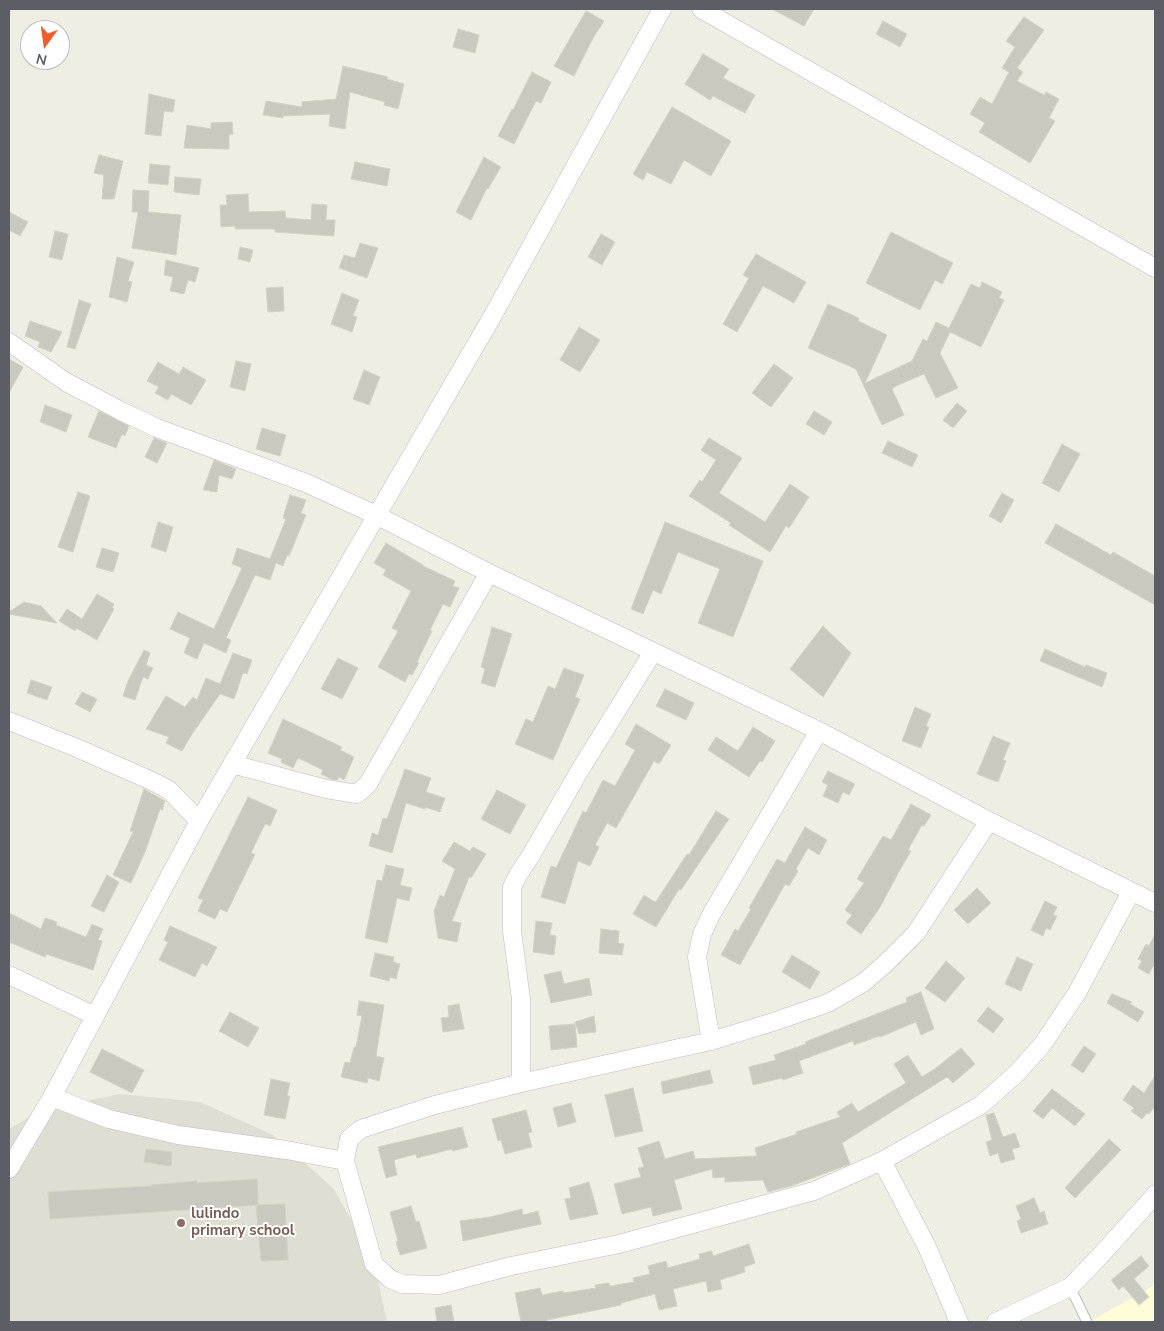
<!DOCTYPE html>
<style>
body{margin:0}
#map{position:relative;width:1164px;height:1331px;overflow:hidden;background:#efeee3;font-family:"Nunito Sans",sans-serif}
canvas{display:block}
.frame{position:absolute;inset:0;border:10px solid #5b5e65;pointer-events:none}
.north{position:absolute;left:20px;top:20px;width:50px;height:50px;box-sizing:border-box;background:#fff;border:1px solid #bdbfc1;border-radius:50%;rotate:194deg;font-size:14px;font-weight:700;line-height:20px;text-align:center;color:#5b5e65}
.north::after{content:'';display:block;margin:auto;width:18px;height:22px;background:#f05d28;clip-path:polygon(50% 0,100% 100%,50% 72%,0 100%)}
</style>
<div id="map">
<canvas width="1164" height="1331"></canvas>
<div class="frame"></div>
<div class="north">N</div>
</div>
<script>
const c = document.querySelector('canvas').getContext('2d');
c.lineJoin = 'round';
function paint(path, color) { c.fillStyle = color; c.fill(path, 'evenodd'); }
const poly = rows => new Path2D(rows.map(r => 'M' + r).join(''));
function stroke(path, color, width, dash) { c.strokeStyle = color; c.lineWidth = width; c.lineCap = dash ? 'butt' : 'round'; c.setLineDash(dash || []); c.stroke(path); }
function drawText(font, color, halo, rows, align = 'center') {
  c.font = font + ' "Nunito Sans",sans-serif'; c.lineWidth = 4; c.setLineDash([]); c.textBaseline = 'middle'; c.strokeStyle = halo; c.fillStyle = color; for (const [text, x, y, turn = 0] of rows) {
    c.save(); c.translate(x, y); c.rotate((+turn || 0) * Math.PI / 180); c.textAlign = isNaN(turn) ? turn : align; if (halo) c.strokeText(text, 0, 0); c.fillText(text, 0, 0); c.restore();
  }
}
paint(poly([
 [1155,1285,1155,1322,1089,1322]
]), '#fffdd8');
paint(poly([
 [120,1094,200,1102,273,1135,333,1188,373,1257,387,1322,9,1322,9,1129,42,1110]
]), '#dfded2');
const building = poly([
 [772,9,814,9,804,26,772,9],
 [586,11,604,21,593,38,574,76,554,66,586,11],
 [1024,17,1044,30,1017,68,1023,72,1017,81,1044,95,1046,92,1059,99,1049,118,1055,121,1030,163,979,132,985,123,970,114,980,97,992,104,1009,72,1002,68,1015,47,1006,41,1024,17],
 [883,21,907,34,900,47,876,34,883,21],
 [458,29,479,35,475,53,453,47,458,29],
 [703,54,729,69,723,78,755,95,745,113,713,96,710,100,685,84,703,54],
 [343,66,388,77,387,79,404,84,398,109,384,105,385,102,350,92,345,129,329,126,330,114,283,116,283,118,263,115,266,101,302,107,302,102,336,99,343,66],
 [532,72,551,82,541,103,536,101,514,144,498,136,512,109,513,110,532,72],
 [149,94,175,100,173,112,164,111,161,136,145,134,149,94],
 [672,107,731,141,711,176,684,160,671,184,647,172,643,180,633,174,672,107],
 [232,122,233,134,229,135,229,149,184,148,187,125,211,129,211,123,232,122],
 [99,155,123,161,114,199,102,199,104,175,94,173,99,155],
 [484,157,501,167,488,189,487,188,471,220,456,212,484,157],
 [355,162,390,169,387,186,351,179,355,162],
 [150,164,170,166,168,185,148,183,150,164],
 [175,177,201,179,199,195,174,192,175,177],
 [133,190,149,191,148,212,181,215,176,255,132,248,138,212,132,212,133,190],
 [248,194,249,212,285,211,286,218,311,220,312,204,327,205,326,220,335,220,334,236,275,232,275,229,235,229,235,226,221,227,220,205,227,205,226,195,248,194],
 [9,212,28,222,20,236,9,230,9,212],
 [55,231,68,234,62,260,49,257,55,231],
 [891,232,953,263,942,284,935,280,920,310,866,283,891,232],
 [601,234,615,242,602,265,588,257,601,234],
 [360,243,378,248,367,278,339,268,344,255,355,258,360,243],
 [240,247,253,250,250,262,238,259,240,247],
 [756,254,806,282,794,303,763,286,737,332,723,324,749,278,743,275,756,254],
 [117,257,134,262,128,281,132,282,127,302,109,297,117,257],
 [166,260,199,268,195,282,188,280,184,294,170,291,173,277,164,275,166,260],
 [982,282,1002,292,999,298,1004,300,981,347,950,332,940,353,958,388,936,398,924,374,896,386,892,389,904,415,882,425,856,369,808,348,828,304,859,318,858,321,887,335,865,383,912,361,923,339,927,341,936,322,949,328,971,284,980,288,982,282],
 [283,287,284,311,268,312,266,288,283,287],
 [342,293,359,300,353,316,357,317,352,332,331,324,342,293],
 [79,300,91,304,75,349,67,347,79,300],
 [30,321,62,332,51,352,38,347,40,342,25,336,30,321],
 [579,327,600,340,580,372,560,360,579,327],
 [9,359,23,367,9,393,9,359],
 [236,361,251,364,245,391,230,387,236,361],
 [158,362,179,374,183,367,206,380,191,405,171,394,168,400,155,393,159,387,147,381,158,362],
 [774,364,793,378,771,407,752,393,774,364],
 [364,370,380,377,369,405,353,399,364,370],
 [957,403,967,411,953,428,943,420,957,403],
 [45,405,72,415,66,432,40,422,45,405],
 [99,411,129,426,125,436,122,434,116,448,88,437,99,411],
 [814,411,832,422,824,435,806,424,814,411],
 [262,428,286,435,280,456,256,449,262,428],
 [154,438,167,443,157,463,145,457,154,438],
 [709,438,742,458,719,493,765,522,790,484,809,497,789,528,786,526,770,552,729,525,731,523,689,496,700,480,702,482,716,460,701,450,709,438],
 [888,441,918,455,912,467,882,453,888,441],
 [1062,444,1080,454,1059,492,1042,483,1062,444],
 [214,460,236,469,232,479,219,475,217,492,203,490,214,460],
 [78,492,90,496,73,552,58,547,78,492],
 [1002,493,1014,500,1001,523,989,516,1002,493],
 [290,495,306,500,301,513,306,515,289,556,287,555,283,566,276,563,270,580,255,575,226,638,231,640,226,653,204,643,197,659,184,653,190,638,170,629,178,612,214,629,242,568,232,564,237,548,270,559,286,519,283,518,290,495],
 [158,522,173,527,166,552,151,547,158,522],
 [665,522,763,561,733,637,698,623,720,569,678,552,661,594,653,590,643,614,631,609,665,522],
 [1056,524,1111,555,1113,552,1155,576,1155,605,1045,543,1056,524],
 [386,543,423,565,423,566,455,581,453,586,459,588,450,607,443,604,430,630,432,631,417,662,419,663,412,675,409,674,405,682,378,667,398,631,392,628,411,591,383,575,386,570,374,563,386,543],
 [102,548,119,553,113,572,96,567,102,548],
 [97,594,114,604,112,608,114,609,97,640,76,628,75,631,59,621,67,609,82,619,97,594],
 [24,602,41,606,57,623,9,614,9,612,24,602],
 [823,626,851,653,823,697,790,669,823,626],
 [492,627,512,634,495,687,481,683,485,669,481,667,492,627],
 [1045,649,1085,667,1086,665,1107,673,1102,687,1040,661,1045,649],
 [144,650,150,653,146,665,153,668,148,679,143,677,135,700,123,696,128,681,144,650],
 [233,653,252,660,247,674,243,673,234,699,220,694,190,737,182,751,166,743,169,737,146,729,166,696,185,707,193,697,197,700,206,678,220,684,233,653],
 [338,658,358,668,342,699,321,689,338,658],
 [564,668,584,675,575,697,580,699,553,760,515,744,526,719,533,722,548,686,555,689,564,668],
 [31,680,52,687,47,700,27,693,31,680],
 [665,689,694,703,686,720,656,706,665,689],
 [82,692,97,699,90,712,75,704,82,692],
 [915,707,931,714,926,726,929,727,921,748,902,741,915,707],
 [283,719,342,747,340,750,354,757,344,780,339,777,337,780,331,779,321,774,323,770,298,758,293,768,281,762,282,759,268,753,283,719],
 [636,724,671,745,659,764,654,761,616,828,607,823,595,845,599,847,590,866,578,861,565,904,541,897,551,866,556,868,583,811,586,813,603,780,615,786,635,750,625,744,636,724],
 [753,727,775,741,762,762,760,761,749,777,708,750,716,737,738,751,753,727],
 [993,736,1010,743,1003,760,1006,761,998,782,977,774,993,736],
 [405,769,431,778,426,792,445,798,440,812,425,807,425,809,406,803,392,853,369,846,372,833,378,835,383,818,387,819,405,769],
 [828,771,855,784,849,795,843,792,838,803,823,796,828,785,822,782,828,771],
 [144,789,165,801,162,810,160,809,145,852,131,883,113,875,133,832,130,831,144,789],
 [497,790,526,805,510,834,481,819,497,790],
 [248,797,277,810,270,826,265,824,251,853,255,854,227,912,220,909,215,919,198,911,203,900,198,898,248,797],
 [911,804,931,815,924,826,922,825,908,850,911,851,901,868,879,909,861,934,846,923,852,915,845,910,864,883,857,879,883,836,891,840,911,804],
 [716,811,729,819,681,890,679,889,656,927,633,914,644,895,655,902,657,900,687,854,689,855,716,811],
 [805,827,827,840,819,855,808,848,796,869,798,871,789,886,785,884,740,965,721,955,735,929,738,931,751,909,749,908,777,859,785,863,805,827],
 [454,842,470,851,473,847,486,854,471,878,469,877,452,921,461,923,457,942,438,938,434,911,440,895,444,897,455,869,442,861,454,842],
 [386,865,404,869,400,885,412,888,409,901,397,898,387,943,365,938,377,880,382,881,386,865],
 [107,875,119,882,104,912,91,906,107,875],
 [977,888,991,903,968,924,954,910,977,888],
 [1045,901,1057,907,1053,915,1057,916,1050,930,1046,928,1043,936,1031,930,1045,901],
 [9,913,41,929,45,918,57,922,56,925,86,937,92,924,103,929,98,940,102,941,93,970,46,954,45,957,9,942,9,913],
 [536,921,552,923,550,935,556,936,554,955,533,952,536,921],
 [170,926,217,947,207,966,202,963,195,977,159,960,168,942,164,940,170,926],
 [601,929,619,931,618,943,624,944,622,955,599,953,601,929],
 [1155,934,1155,967,1153,966,1149,974,1138,968,1142,961,1138,959,1146,944,1149,946,1155,934],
 [375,953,394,957,393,962,400,964,396,979,390,977,389,981,370,976,375,953],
 [792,955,820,972,810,989,782,972,792,955],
 [1017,957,1033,964,1021,991,1005,984,1017,957],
 [946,961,965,978,945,1002,925,988,946,961],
 [561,971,564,984,589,978,592,995,551,1003,544,975,561,971],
 [921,992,934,1029,921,1035,916,1022,880,1037,879,1036,854,1045,853,1041,799,1061,803,1073,783,1080,782,1078,753,1085,749,1067,776,1060,774,1055,806,1044,805,1042,907,1002,906,998,921,992],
 [1112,994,1132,1002,1130,1004,1144,1012,1138,1022,1107,1003,1112,994],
 [359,1001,384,1005,376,1056,384,1058,379,1081,368,1078,367,1083,341,1077,345,1062,350,1063,354,1047,356,1047,362,1016,357,1015,359,1001],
 [459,1004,464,1029,443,1032,441,1018,449,1017,448,1006,459,1004],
 [988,1007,1004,1019,993,1033,977,1021,988,1007],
 [230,1012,259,1028,248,1047,219,1031,230,1012],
 [594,1016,596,1032,579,1034,575,1022,594,1016],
 [575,1024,577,1047,551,1050,549,1026,575,1024],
 [1084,1046,1096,1054,1083,1073,1071,1065,1084,1046],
 [961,1048,975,1064,953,1083,947,1077,842,1143,850,1164,791,1186,768,1192,763,1180,725,1182,725,1177,713,1178,712,1169,674,1180,682,1209,653,1216,651,1207,622,1214,614,1184,641,1177,638,1168,644,1167,638,1148,659,1141,665,1159,693,1151,695,1159,757,1156,755,1148,797,1134,796,1132,840,1117,837,1112,852,1103,858,1112,906,1083,894,1064,908,1055,922,1077,936,1068,961,1048],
 [102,1049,144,1070,132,1093,90,1072,102,1049],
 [710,1070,713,1083,663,1094,661,1082,710,1070],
 [1155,1076,1155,1106,1149,1114,1147,1113,1142,1119,1131,1111,1134,1108,1123,1100,1133,1085,1144,1093,1155,1076],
 [271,1079,290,1083,287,1096,290,1096,285,1119,264,1115,271,1079],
 [633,1088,643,1131,615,1137,605,1095,633,1088],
 [1052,1089,1085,1114,1075,1126,1052,1108,1043,1119,1033,1111,1052,1089],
 [571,1103,576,1122,558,1127,553,1108,571,1103],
 [526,1110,532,1132,528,1133,532,1147,505,1154,501,1140,498,1141,492,1119,526,1110],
 [994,1113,1003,1137,1015,1133,1020,1147,1012,1149,1015,1159,1001,1163,998,1153,990,1156,986,1142,992,1140,986,1115,994,1113],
 [462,1127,468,1147,453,1151,452,1149,417,1158,416,1154,394,1160,397,1175,386,1178,378,1147,462,1127],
 [1109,1139,1121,1150,1075,1198,1065,1188,1109,1139],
 [146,1149,172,1152,171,1166,144,1162,146,1149],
 [257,1179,258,1205,50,1219,48,1192,152,1186,151,1185,197,1181,197,1183,257,1179],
 [589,1182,598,1214,570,1220,565,1199,571,1198,569,1188,589,1182],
 [1034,1198,1040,1213,1044,1211,1048,1224,1021,1233,1017,1221,1021,1219,1016,1206,1034,1198],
 [285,1204,288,1260,261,1261,256,1205,285,1204],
 [411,1206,416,1222,419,1221,427,1248,400,1255,396,1242,398,1241,390,1212,411,1206],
 [522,1209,523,1215,538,1211,541,1224,463,1241,460,1221,490,1217,522,1209],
 [749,1244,755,1263,744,1267,745,1272,720,1280,722,1289,708,1292,706,1281,673,1289,677,1306,659,1310,655,1294,621,1303,621,1305,547,1320,547,1322,521,1322,515,1293,540,1288,542,1295,563,1291,564,1293,596,1288,595,1285,609,1283,610,1286,634,1282,633,1278,650,1274,648,1266,666,1261,668,1268,700,1259,699,1254,712,1251,713,1256,749,1244],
 [1141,1256,1149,1266,1134,1279,1149,1297,1139,1305,1123,1286,1119,1290,1111,1280,1141,1256],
 [451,1305,454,1322,437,1322,435,1308,451,1305]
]);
paint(building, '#cac9c0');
stroke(building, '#d4d2c1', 1);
const service = poly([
 [1070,1287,1087,1322]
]);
const minor = poly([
 [701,9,1155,268],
 [9,342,66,382,121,411,157,428,306,483,376,515,489,573,819,731,989,821,1155,903],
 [9,721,77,748,154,782,169,790,199,821],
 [232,764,326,789,357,794,368,784,489,573],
 [989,821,916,933,885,964,863,983,828,1003,773,1022,711,1041,521,1083,435,1105,361,1129,349,1139,345,1161,374,1264,390,1279,403,1284,439,1285,511,1266,619,1244,814,1191,882,1161,981,1105,1017,1073,1042,1045,1077,993,1131,892],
 [9,975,95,1016],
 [711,1041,697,957,702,934,712,913,819,731],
 [521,1083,521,999,512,931,512,887,518,875,530,857,580,770,653,652],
 [52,1097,109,1119,178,1135,286,1150,345,1161],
 [882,1161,927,1247,959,1322],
 [9,1169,52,1097,199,821,492,317,662,9],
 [996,1322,1070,1287,1101,1255,1155,1195]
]);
stroke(service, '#bbbcc3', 11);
stroke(minor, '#bbbcc3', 19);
stroke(service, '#fff', 9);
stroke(minor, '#fff', 18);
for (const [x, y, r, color] of [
 [181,1223,5,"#8d6e63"]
]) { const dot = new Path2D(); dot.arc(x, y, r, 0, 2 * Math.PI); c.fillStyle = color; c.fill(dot); stroke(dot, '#fff', 2); }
drawText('bold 15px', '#785e54', '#fff', [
 ["lulindo",191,1214],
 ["primary school",191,1231]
], 'left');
</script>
